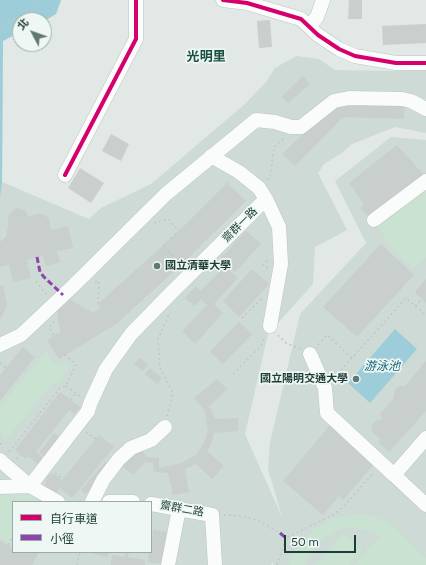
<!DOCTYPE html>
<meta charset="utf-8">
<style>
body{margin:0}
#map{position:relative;width:426px;height:565px;overflow:hidden;background:#e1e8e5;font-family:Figtree,"Noto Sans TC",sans-serif}
canvas{display:block}
.legend{position:absolute;left:12px;top:501px;width:140px;height:52px;box-sizing:border-box;background:#eef7f3;border:1px solid #9baca7;margin:0;padding:5px 7px;list-style:none;font-size:12px;color:#1e3c36}
.legend li{display:flex;align-items:center;gap:8px;height:20px}
.legend b{width:20px;border:1px solid #9baca7}
.north{position:absolute;left:12px;top:12px;width:40px;height:40px;box-sizing:border-box;background:#eef7f3;border:1px solid #9baca7;border-radius:50%;rotate:311deg;font-size:11px;font-weight:700;line-height:16px;text-align:center;color:#1e3c36}
.north::after{content:'';display:block;margin:auto;width:14px;height:18px;background:#627873;clip-path:polygon(50% 0,100% 100%,50% 72%,0 100%)}
.scale{position:absolute;left:284px;top:535px;width:72px;height:18px;box-sizing:border-box;border:2px solid #1e3c36;border-top:0;padding-left:5px;font-size:12px;line-height:14px;white-space:nowrap;color:#1e3c36;-webkit-text-stroke:3px #eef7f3;paint-order:stroke}
</style>
<div id="map">
<canvas width="426" height="565"></canvas>
<ul class="legend">
<li><b style="height:5px;background:#d6006c"></b>自行車道</li>
<li><b style="height:5px;background:#8e44ad"></b>小徑</li>
</ul>
<div class="north">北</div>
<div class="scale">50 m</div>
</div>
<script>
const c = document.querySelector('canvas').getContext('2d');
c.lineJoin = 'round';
function paint(path, color) { c.fillStyle = color; c.fill(path, 'evenodd'); }
const poly = rows => new Path2D(rows.map(r => 'M' + r).join(''));
function stroke(path, color, width, dash) { c.strokeStyle = color; c.lineWidth = width; c.lineCap = dash ? 'butt' : 'round'; c.setLineDash(dash || []); c.stroke(path); }
function drawText(font, color, halo, rows, align = 'center') {
  c.font = font + ' Figtree,"Noto Sans TC",sans-serif'; c.lineWidth = 3.5; c.setLineDash([]); c.textBaseline = 'middle'; c.strokeStyle = halo; c.fillStyle = color; for (const [text, x, y, turn = 0] of rows) {
    c.save(); c.translate(x, y); c.rotate((+turn || 0) * Math.PI / 180); c.textAlign = isNaN(turn) ? turn : align; if (halo) c.strokeText(text, 0, 0); c.fillText(text, 0, 0); c.restore();
  }
}
paint(poly([
 [0,0,61,0,56,14,44,21,20,20,20,32,3,41,2,182,89,219,101,208,151,184,245,104,266,82,275,68,296,56,319,59,335,70,396,71,426,70,426,133,395,127,352,144,342,153,324,164,318,173,347,230,315,247,313,284,268,334,245,434,282,517,268,469,270,443,300,314,366,243,335,181,391,137,426,140,426,565,273,565,273,562,271,565,0,565],
 [13,502,151,502,151,552,13,552]
]), '#cedad5');
paint(poly([
 [426,184,426,257,414,269,391,248,375,223],
 [46,350,55,366,66,361,71,366,62,381,52,384,5,441,0,430,0,407],
 [30,492,48,502,13,502,13,545,0,538,0,495],
 [362,514,379,518,389,523,426,558,426,565,354,565,380,536,365,530,353,528,341,529,322,539,309,556,305,565,289,565,291,557,298,545,313,529,335,518,349,515],
 [344,533,363,550,350,565,315,565]
]), '#c9e2d2');
paint(poly([
 [0,0,61,0,56,14,44,21,20,20,20,32,3,41,2,182,0,197],
 [395,329,417,349,370,403,348,383]
]), '#9ecdda');
paint(poly([
 [349,0,362,0,362,19,348,19],
 [270,20,272,47,259,48,257,21],
 [426,24,426,43,383,45,382,26],
 [303,76,310,84,288,103,282,96],
 [405,101,404,119,346,117,340,120,295,166,282,154,334,104],
 [111,134,129,144,121,161,102,151],
 [397,145,423,174,369,217,360,208,364,204,349,183],
 [80,168,104,183,91,203,68,188],
 [227,183,246,201,181,265,116,324,59,359,47,340,61,332,58,323,58,309,69,299,93,313,101,308,98,304,179,231],
 [16,208,25,210,28,217,37,214,44,214,49,219,51,230,68,226,73,248,57,251,60,262,46,266,43,256,27,260,31,278,13,282,9,264,0,267,0,242,6,237,8,226,8,216],
 [246,231,261,244,235,272,220,259],
 [381,244,414,275,357,337,323,307],
 [225,266,238,278,214,304,223,313,195,344,182,331,207,305,201,299,195,306,185,298,196,286,201,291],
 [252,269,269,284,239,317,223,301],
 [426,279,426,303,415,292],
 [3,285,7,306,0,319,0,286],
 [239,322,252,334,223,364,210,352],
 [23,347,35,357,1,400,0,399,0,375],
 [140,358,148,365,143,371,134,364],
 [426,361,426,411,389,452,378,442,380,439,371,431,373,428,371,426,378,419,380,421,383,417,380,414,394,398,394,394,396,388,400,386,405,386],
 [150,368,162,378,157,384,145,374],
 [217,379,227,389,209,406,215,419,238,418,238,431,214,433,211,444,207,451,224,466,212,479,196,464,185,469,189,492,173,495,168,473,154,472,153,463,145,462,133,475,122,466,138,448,148,457,159,458,159,468,182,463,197,454,205,441,208,431,205,411,194,398],
 [60,392,80,407,74,414,69,410,36,452,44,459,39,465,28,456,26,459,15,450],
 [331,424,376,462,343,500,339,496,323,515,283,481],
 [54,433,61,439,46,458,39,453],
 [99,435,114,447,72,498,60,488,55,494,48,489,45,485,48,475,54,474,62,480],
 [105,462,109,465,86,494,81,490],
 [153,530,169,532,163,564,148,562,149,552,151,552],
 [0,541,13,548,13,552,39,552,32,565,0,565],
 [93,552,109,552,108,557,93,554],
 [126,552,129,552,128,557,145,560,145,565,111,565,112,555,125,557]
]), '#c8cfcc');
const minor = poly([
 [223,0,247,3,301,19,318,35,339,49,355,56,396,63,426,63],
 [309,26,317,17,323,0],
 [65,175,136,39,136,0],
 [266,199,279,227,281,264,270,326],
 [374,220,426,181],
 [0,345,21,335,72,287,166,194,256,120,275,122,291,127,301,127,334,101,349,98,402,99,411,101,426,109],
 [310,354,325,388,327,413,394,475],
 [426,438,394,475,426,505],
 [0,460,2,462,30,486,58,502],
 [0,487,30,486,88,411,90,404,106,369,131,334,171,293,266,199,259,188,239,172,211,156],
 [92,502,103,480,119,459,131,448,151,440,165,427],
 [109,502,133,502],
 [151,504,212,515,215,565],
 [168,565,179,509]
]);
stroke(minor, '#bec5c2', 15);
stroke(poly([
 [0,28,4,25,36,8,41,0],
 [267,180,270,177,274,147,285,137],
 [227,183,230,180],
 [154,223,168,219,179,231,163,246,182,266],
 [268,268,263,265,269,259],
 [36,281,47,295],
 [95,282,99,281,98,304],
 [415,306,422,299],
 [242,318,263,297],
 [54,321,49,327,54,336,61,332],
 [278,335,286,343,300,349],
 [318,345,327,335,352,358],
 [0,363,6,368],
 [233,374,261,346,265,337],
 [334,378,406,298,426,315],
 [66,386,81,397],
 [71,400,76,393],
 [167,416,173,393,160,368,158,339,170,312],
 [86,432,96,439],
 [0,443,3,448],
 [9,452,60,388,66,386,76,364,65,355],
 [16,459,20,455],
 [55,473,63,479],
 [224,515,234,515,257,520,280,533],
 [8,545,13,536],
 [75,552,79,555],
 [77,565,80,552],
 [277,565,286,538,335,514,346,504,374,472]
]), '#bfc8c6', 1.5, [2, 3]);
stroke(minor, '#fafcfb', 14);
stroke(poly([
 [37,257,40,272,44,277,63,295],
 [280,533,286,538]
]), '#8e44ad', 3, [6, 3]);
stroke(poly([
 [223,0,247,3,301,19,318,35,339,49,355,56,396,63,426,63],
 [65,175,136,39,136,0]
]), '#d6006c', 4);
for (const [x, y, r, color] of [
 [157,266,4,"#627873"],
 [356,379,4,"#627873"]
]) { const dot = new Path2D(); dot.arc(x, y, r, 0, 2 * Math.PI); c.fillStyle = color; c.fill(dot); stroke(dot, '#eef7f3', 1.5); }
drawText('11px', '#1e3c36', '#eef7f3', [
 ["齋群一路",240,225,-45],
 ["齋群二路",182,509,10]
]);
drawText('bold 11px', '#1e3c36', '#eef7f3', [
 ["國立清華大學",165,266],
 ["國立陽明交通大學",348,379,"right"]
], 'left');
drawText('italic 12px', '#15637b', '#eef7f3', [
 ["游泳池",382,366]
]);
drawText('bold 13px', '#194f45', '#eef7f3', [
 ["光明里",206,57]
]);
</script>
